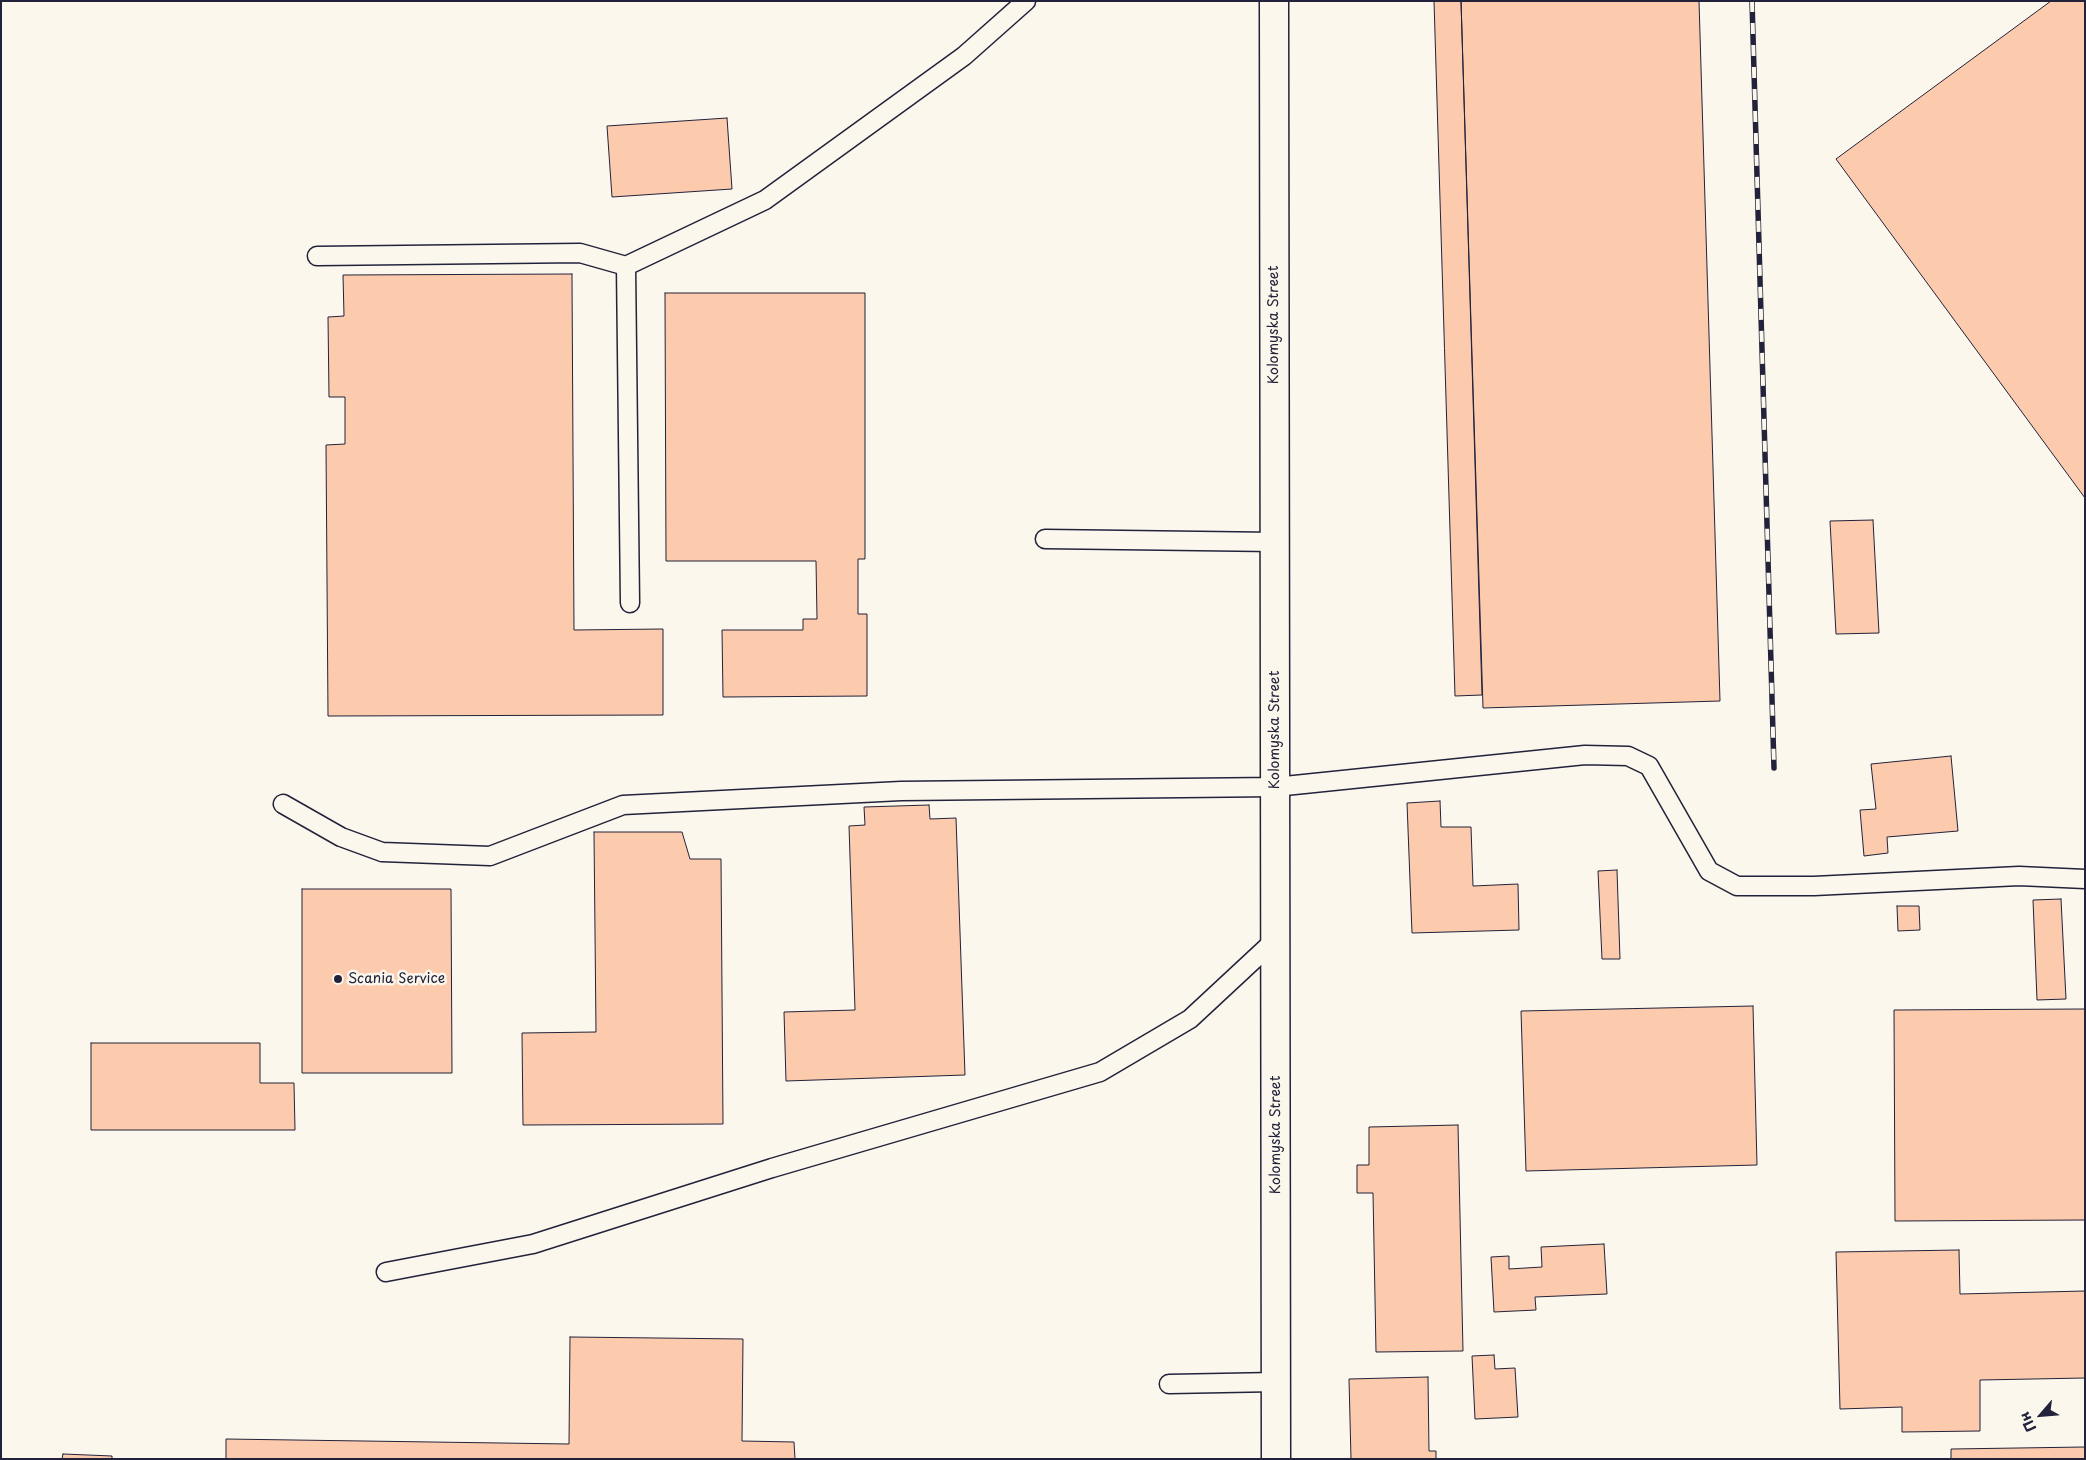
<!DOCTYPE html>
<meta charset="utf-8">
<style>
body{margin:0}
#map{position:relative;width:2086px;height:1460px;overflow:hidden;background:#fbf7ec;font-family:"Playpen Sans",sans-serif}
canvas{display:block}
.frame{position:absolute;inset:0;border:2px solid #22223b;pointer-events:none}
.north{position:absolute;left:2016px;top:1390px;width:50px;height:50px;-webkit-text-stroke:4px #fbf7ec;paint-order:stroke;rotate:243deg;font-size:14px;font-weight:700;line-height:20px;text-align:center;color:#22223b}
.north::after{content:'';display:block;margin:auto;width:18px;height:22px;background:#22223b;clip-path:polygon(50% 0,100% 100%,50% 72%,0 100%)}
</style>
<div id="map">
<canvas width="2086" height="1460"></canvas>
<div class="frame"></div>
<div class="north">Пн</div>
</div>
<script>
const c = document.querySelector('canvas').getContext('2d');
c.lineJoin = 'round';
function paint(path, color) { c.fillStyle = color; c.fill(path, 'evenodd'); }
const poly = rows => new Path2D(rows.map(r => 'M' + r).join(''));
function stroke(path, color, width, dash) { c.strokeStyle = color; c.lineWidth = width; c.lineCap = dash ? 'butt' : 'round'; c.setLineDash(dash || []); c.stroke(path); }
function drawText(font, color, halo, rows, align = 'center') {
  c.font = font + ' "Playpen Sans",sans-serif'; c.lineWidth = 5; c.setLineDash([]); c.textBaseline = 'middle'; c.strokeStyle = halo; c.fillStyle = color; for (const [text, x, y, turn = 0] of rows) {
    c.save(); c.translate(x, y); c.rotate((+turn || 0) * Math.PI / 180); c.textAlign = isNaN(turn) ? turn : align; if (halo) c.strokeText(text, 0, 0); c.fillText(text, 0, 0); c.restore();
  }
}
const building = poly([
 [1434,1,1461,1,1482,695,1455,696,1434,1],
 [1461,1,1699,1,1720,701,1483,708,1461,1],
 [2051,1,2085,1,2085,498,1836,159,2051,1],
 [727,118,732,189,612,197,607,126,727,118],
 [572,274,574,630,663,629,663,715,328,716,326,445,345,444,345,397,329,397,328,317,344,316,343,275,572,274],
 [665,293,865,293,865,559,858,559,858,614,867,614,867,696,723,697,722,630,803,630,803,619,817,619,816,561,666,561,665,293],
 [1873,520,1879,633,1836,634,1830,521,1873,520],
 [1951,756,1958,831,1887,837,1888,853,1864,856,1860,810,1876,809,1871,764,1951,756],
 [1440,801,1441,827,1471,827,1473,886,1518,884,1519,930,1412,933,1407,803,1440,801],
 [929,805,930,819,956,818,965,1075,786,1081,784,1012,855,1010,849,826,865,825,864,807,929,805],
 [594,832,682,832,690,859,721,859,723,1124,523,1125,522,1033,596,1032,594,832],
 [1617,870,1620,959,1602,959,1598,871,1617,870],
 [302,889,451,889,452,1073,302,1073,302,889],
 [2061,899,2066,999,2037,1000,2033,900,2061,899],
 [1897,906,1919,906,1920,930,1898,931,1897,906],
 [1753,1006,1757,1165,1526,1171,1521,1011,1753,1006],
 [2085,1009,2085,1220,1895,1221,1894,1010,2085,1009],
 [91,1043,260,1043,260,1083,294,1083,295,1130,91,1130,91,1043],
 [1458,1125,1463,1351,1376,1352,1373,1193,1357,1193,1357,1165,1369,1165,1369,1127,1458,1125],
 [1604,1244,1607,1294,1535,1297,1536,1310,1494,1312,1491,1257,1509,1256,1509,1269,1542,1267,1541,1247,1604,1244],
 [1959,1250,1960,1294,2085,1291,2085,1378,1980,1380,1980,1431,1902,1432,1902,1407,1840,1409,1836,1252,1959,1250],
 [570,1337,743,1339,742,1441,794,1442,795,1459,226,1459,226,1439,569,1444,570,1337],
 [1494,1355,1495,1369,1515,1368,1518,1417,1475,1419,1472,1356,1494,1355],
 [1428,1377,1429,1451,1436,1451,1436,1459,1351,1459,1349,1379,1428,1377],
 [2085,1447,2085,1459,1951,1459,1951,1449,2085,1447],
 [63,1454,112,1456,112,1459,62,1459,63,1454]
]);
paint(building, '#fccaac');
stroke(building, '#22223b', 1);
const lane = poly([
 [317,256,580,253,626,266,630,603],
 [626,266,765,200,964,56,1026,1],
 [1045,539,1275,542],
 [283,804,341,837,382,852,490,856,623,805,901,791,1275,787,1585,755,1628,756,1649,766,1709,871,1737,886,1814,886,2019,876,2085,879],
 [386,1272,533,1244,772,1168,1100,1072,1190,1019,1275,940],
 [1169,1384,1276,1382]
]);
const secondary = poly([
 [1274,1,1276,1459]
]);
stroke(lane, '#22223b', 21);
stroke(secondary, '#22223b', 31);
stroke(lane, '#fbf7ec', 18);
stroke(secondary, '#fbf7ec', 28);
const rail = poly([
 [1752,1,1774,768]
]);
stroke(rail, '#22223b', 5.5);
stroke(rail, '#fbf7ec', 4, [11]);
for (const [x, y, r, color] of [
 [338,979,5,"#22223b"]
]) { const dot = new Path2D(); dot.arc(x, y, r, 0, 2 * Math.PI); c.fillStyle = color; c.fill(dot); stroke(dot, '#fbf7ec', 2); }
drawText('14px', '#22223b', '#fbf7ec', [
 ["Kolomyska Street",1274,325,-90],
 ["Kolomyska Street",1275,730,-90],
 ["Kolomyska Street",1276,1135,-90]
]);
drawText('14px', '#22223b', '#fbf7ec', [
 ["Scania Service",348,979]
], 'left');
</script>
